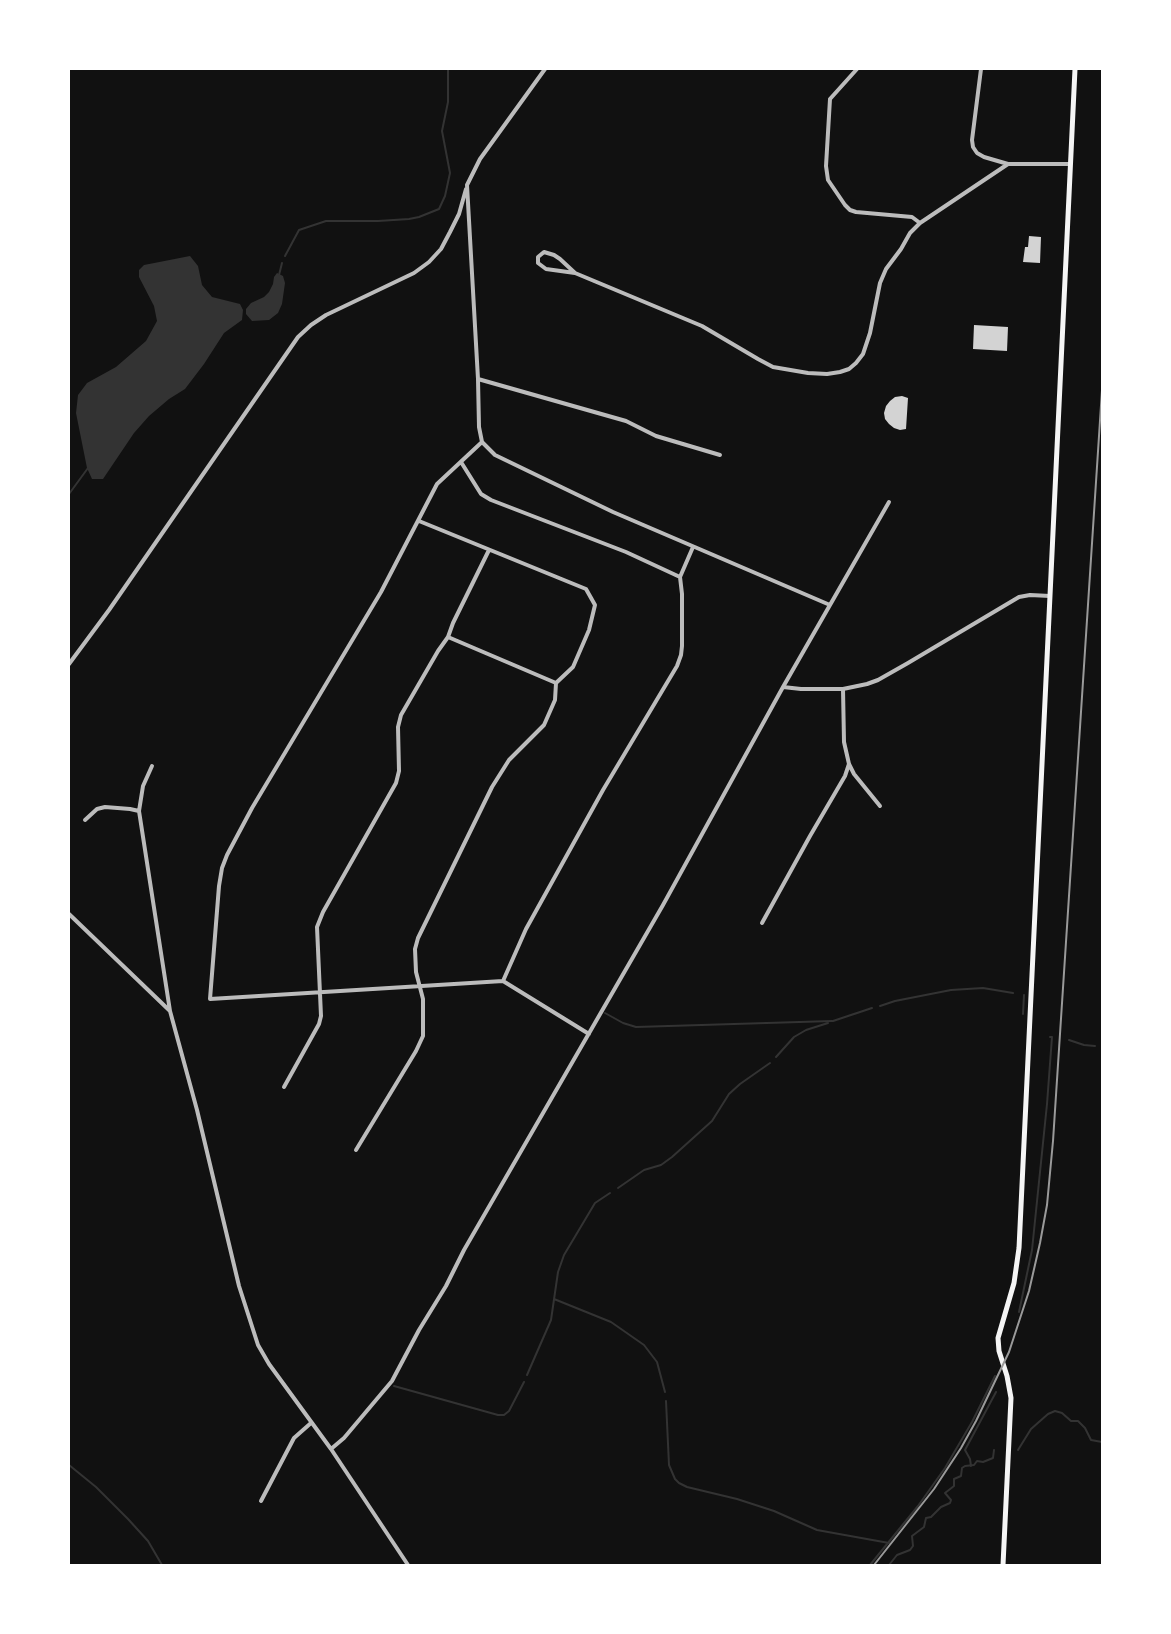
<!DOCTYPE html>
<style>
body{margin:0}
#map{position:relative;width:1171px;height:1634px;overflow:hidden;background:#111;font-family:"PT Sans",sans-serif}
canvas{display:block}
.frame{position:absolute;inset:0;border:70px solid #fff;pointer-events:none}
</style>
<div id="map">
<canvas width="1171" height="1634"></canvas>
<div class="frame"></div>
</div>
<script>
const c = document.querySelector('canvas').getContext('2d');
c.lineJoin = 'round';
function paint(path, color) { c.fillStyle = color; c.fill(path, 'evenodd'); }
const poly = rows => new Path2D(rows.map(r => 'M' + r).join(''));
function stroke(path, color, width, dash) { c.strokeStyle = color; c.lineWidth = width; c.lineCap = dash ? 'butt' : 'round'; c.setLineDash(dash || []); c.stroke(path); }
paint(poly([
 [190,256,198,266,202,285,212,297,240,304,243,310,242,320,224,333,204,364,185,389,169,399,149,416,134,433,103,479,92,479,87,468,76,413,78,395,87,383,116,367,146,341,157,321,154,306,139,277,139,270,144,265],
 [277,273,283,276,285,283,282,304,278,313,269,320,252,321,246,314,246,309,251,303,264,297,269,292,273,284,274,277]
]), '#333');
stroke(poly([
 [285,256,299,230,326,221,378,221,409,219,419,217,439,209,445,196,450,173,442,131,448,102,448,69],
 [279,275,282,263],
 [69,494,88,468],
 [880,1006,895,1001,951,990,983,988,1013,993],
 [605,1013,623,1023,636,1027,832,1021],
 [1023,1014,1024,995],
 [833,1021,872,1008],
 [1069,1040,1084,1045,1095,1046],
 [776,1057,794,1037,806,1030,828,1023],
 [618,1188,644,1170,661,1165,672,1157,712,1121,729,1094,740,1084,770,1063],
 [554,1299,611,1322,644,1345,657,1362,665,1392],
 [1019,1312,1032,1250,1047,1104,1052,1037,1050,1037],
 [527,1375,551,1320,558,1272,564,1255,595,1203,610,1193],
 [394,1386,498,1415,504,1415,509,1411,524,1382],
 [666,1401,669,1465,675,1479,679,1483,687,1487,737,1499,774,1511,817,1530,889,1543],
 [1018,1450,1031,1429,1048,1414,1055,1411,1062,1413,1071,1421,1078,1421,1085,1428,1091,1440,1102,1442],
 [69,1465,96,1487,128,1519,148,1541,162,1565],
 [971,1466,970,1459,965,1450,996,1392],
 [870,1565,918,1506,945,1468,972,1422,995,1376],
 [889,1565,897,1555,910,1550,913,1546,912,1536,924,1527,926,1518,931,1517,941,1507,950,1503,951,1500,945,1493,954,1486,954,1479,961,1476,962,1468,965,1466,974,1465,977,1461,983,1462,993,1458,994,1450]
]), '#333', 2);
paint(poly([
 [1029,236,1041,237,1040,263,1023,262,1025,247,1028,247],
 [974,325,1008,327,1007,351,973,349],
 [902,396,908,398,906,429,900,430,894,428,889,424,885,419,884,413,886,406,890,401,895,397]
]), '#d3d3d3');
stroke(poly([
 [545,69,480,159,467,185,478,379,479,427,482,442,495,455,613,512,830,605],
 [857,69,830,99,826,166,828,180,845,205,850,210,856,212,912,217,920,223],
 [981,69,972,140,973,147,977,153,984,157,1008,164,1070,164],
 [575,273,546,269,538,263,538,257,544,252,554,255,560,259,575,273,702,326,758,359,773,367,808,373,827,374,840,372,849,369,856,363,863,354,870,333,880,283,886,269,901,249,910,233,920,223,1008,164],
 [478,379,626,421,656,436,720,455],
 [482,442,437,484,381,592,252,808,227,855,222,868,219,886,210,999,503,981,589,1034],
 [461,462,481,494,491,500,626,552,680,577],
 [448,637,556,683],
 [69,664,109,610,298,337,311,325,326,315,414,273,429,262,441,249,450,232,459,214,466,189],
 [783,687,801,689,843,689,867,684,878,680,908,663,1019,597,1030,595,1050,596],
 [843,689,844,742,849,764,854,774,880,806],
 [152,766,143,786,139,811,170,1011,197,1110,239,1286,258,1345,269,1364,331,1449,408,1565],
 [85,820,97,809,105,807,130,809,139,811],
 [69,914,170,1011],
 [762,923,810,836,845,776,849,764],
 [503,981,526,929,603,790,677,666,681,655,682,646,682,594,680,577,693,547],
 [284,1087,319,1024,321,1016,317,927,323,912,396,783,399,771,398,727,401,715,438,651,448,637,453,623,489,550],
 [356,1150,416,1051,423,1036,423,999,416,972,415,949,418,938,492,787,509,760,544,725,555,700,556,683,573,667,589,630,595,605,586,589,419,521],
 [331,1449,344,1438,392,1381,419,1330,446,1286,464,1250,663,905,783,687,889,502],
 [261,1501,294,1438,311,1423]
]), '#bcbcbc', 4);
stroke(poly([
 [1003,1565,1011,1398,1007,1376,999,1351,998,1338,1014,1283,1019,1248,1075,69]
]), '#f5f5f5', 5);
stroke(poly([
 [874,1565,934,1489,961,1448,976,1421,1009,1352,1029,1291,1040,1243,1047,1205,1053,1141,1102,390]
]), '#9a9a9a', 2);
</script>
